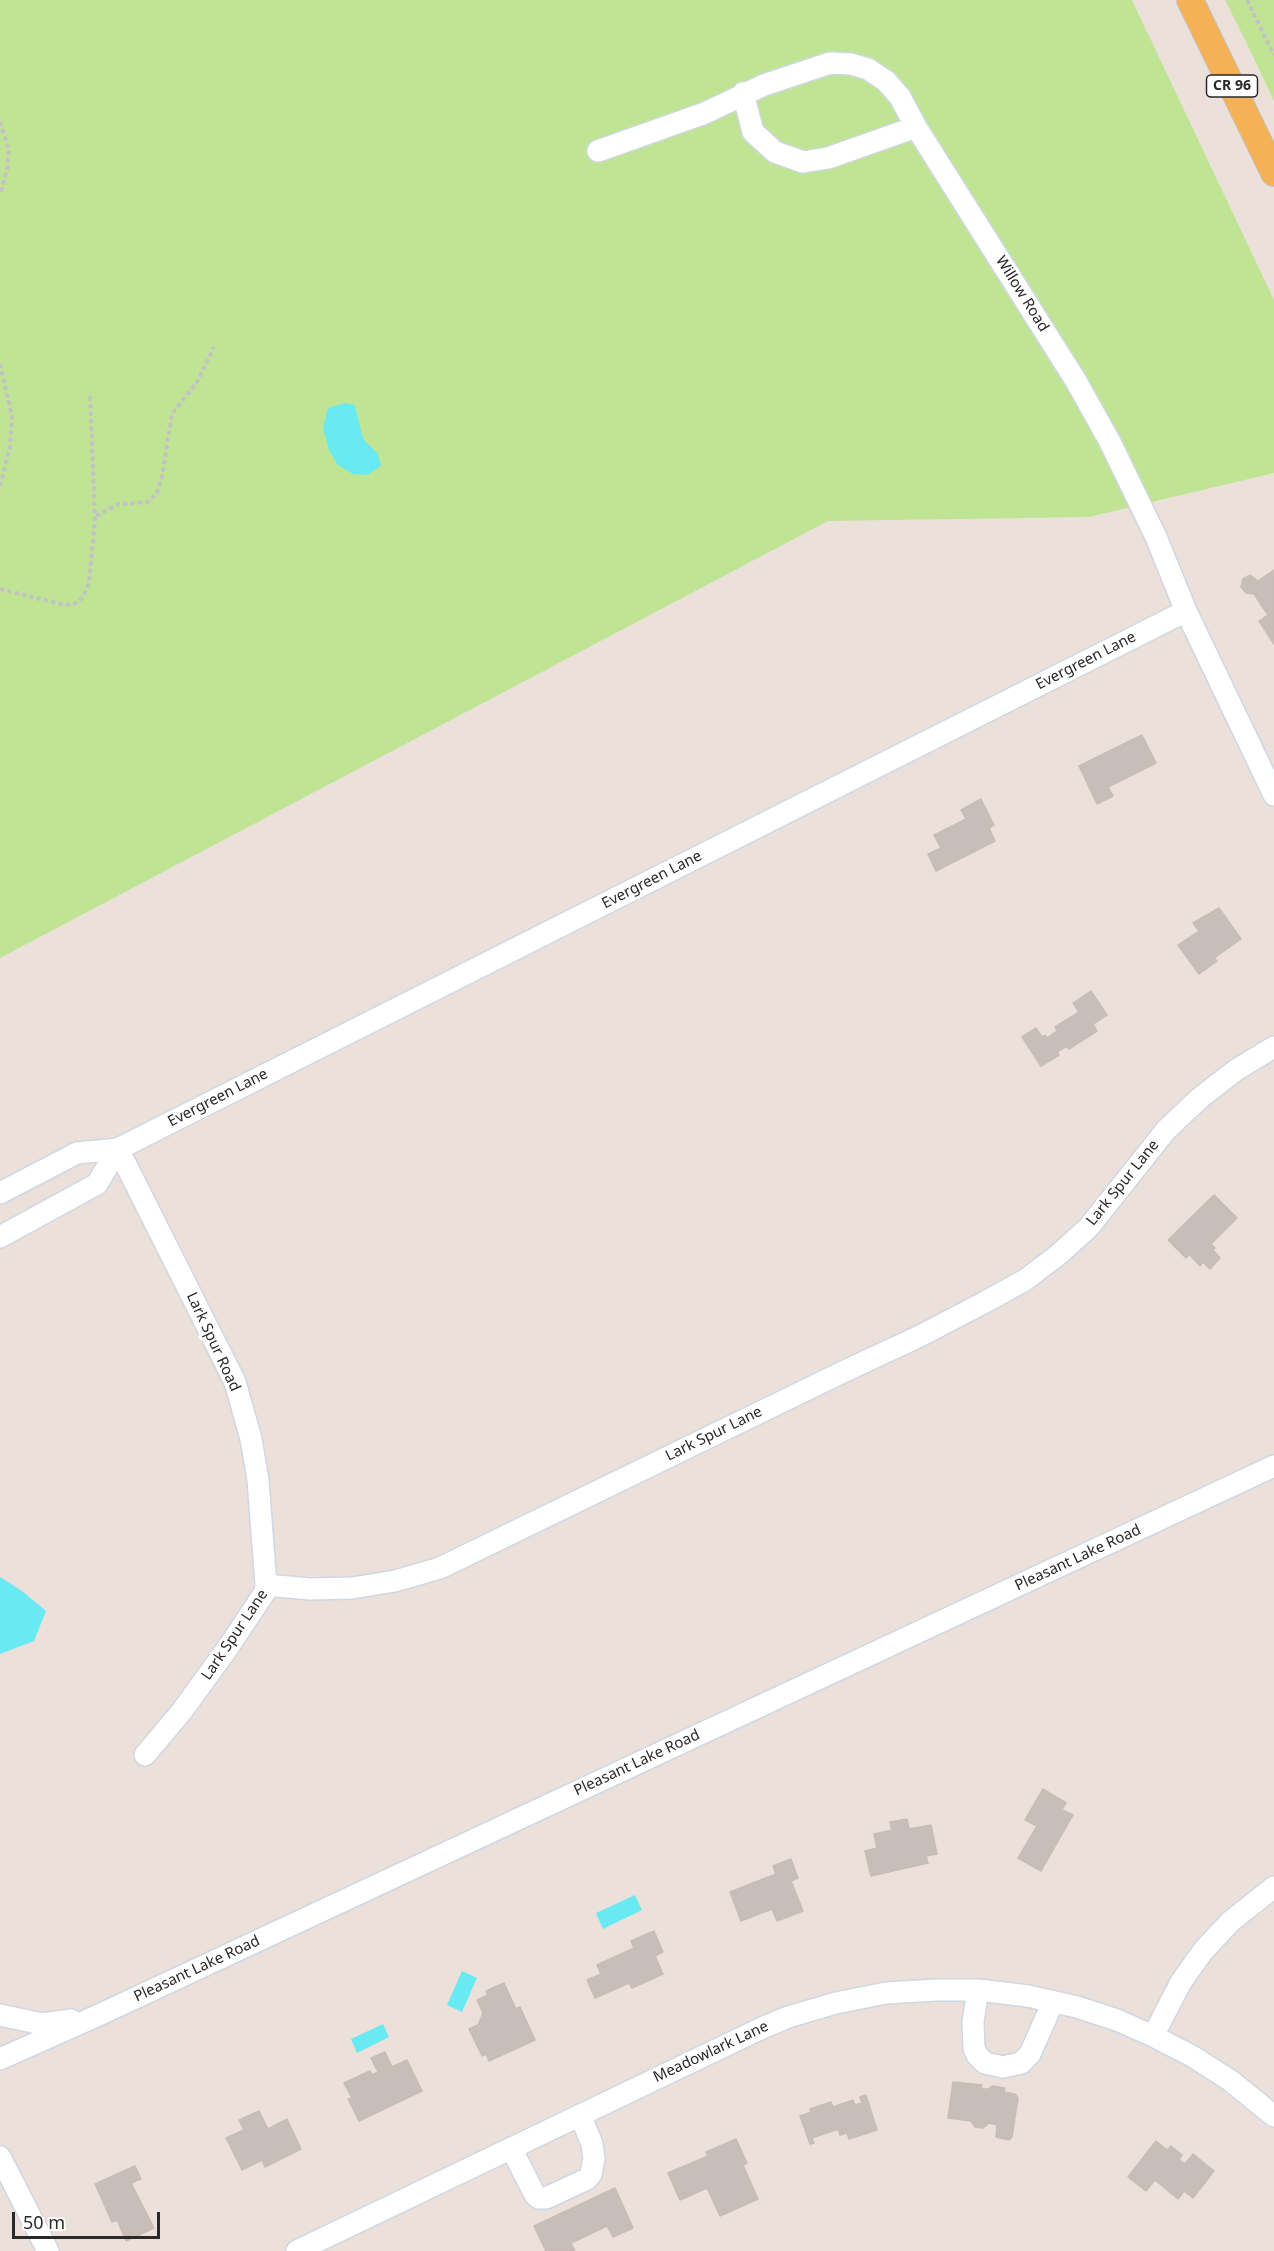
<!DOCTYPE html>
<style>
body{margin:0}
#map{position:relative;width:1274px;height:2251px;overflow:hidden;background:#ece1da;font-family:"Noto Sans",sans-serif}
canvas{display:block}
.scale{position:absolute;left:12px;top:2212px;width:148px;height:27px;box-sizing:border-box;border:3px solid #292929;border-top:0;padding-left:8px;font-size:18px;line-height:21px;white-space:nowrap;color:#292929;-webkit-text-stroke:4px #fff;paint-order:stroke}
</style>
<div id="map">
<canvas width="1274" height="2251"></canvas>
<div class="scale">50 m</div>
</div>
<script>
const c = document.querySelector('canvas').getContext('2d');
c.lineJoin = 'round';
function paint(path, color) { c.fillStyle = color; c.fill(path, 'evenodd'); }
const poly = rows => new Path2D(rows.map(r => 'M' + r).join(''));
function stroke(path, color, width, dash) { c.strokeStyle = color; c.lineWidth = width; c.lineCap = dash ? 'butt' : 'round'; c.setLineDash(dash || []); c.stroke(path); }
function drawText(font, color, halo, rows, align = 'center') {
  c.font = font + ' "Noto Sans",sans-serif'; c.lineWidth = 6; c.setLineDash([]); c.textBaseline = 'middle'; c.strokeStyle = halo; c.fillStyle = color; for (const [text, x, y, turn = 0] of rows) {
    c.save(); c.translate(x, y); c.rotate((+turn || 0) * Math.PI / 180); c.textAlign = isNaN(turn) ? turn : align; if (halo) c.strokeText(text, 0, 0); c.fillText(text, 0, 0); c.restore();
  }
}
paint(poly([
 [0,0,1132,0,1274,300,1274,473,1089,517,828,521,0,958],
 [1225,0,1274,0,1274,101,1247,44]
]), '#bfe594');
paint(poly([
 [345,403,355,405,363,439,378,454,381,466,367,475,353,474,338,465,329,450,323,428,328,408],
 [0,1577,22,1591,46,1611,34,1641,0,1654],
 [635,1895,642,1910,603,1929,596,1913],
 [462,1971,477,1978,462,2012,447,2005],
 [383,2024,389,2037,357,2053,351,2039]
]), '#69e9f2');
const building = poly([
 [1274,570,1274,644,1259,621,1268,615,1254,594,1246,593,1241,587,1243,579,1250,575,1258,581,1274,570],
 [1142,735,1156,763,1108,787,1113,796,1097,804,1079,766,1142,735],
 [981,799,994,825,989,828,995,841,936,871,928,854,941,848,934,835,966,819,961,810,981,799],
 [1219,908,1241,939,1214,958,1217,961,1199,974,1178,945,1199,931,1193,923,1219,908],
 [1091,991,1107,1015,1093,1024,1097,1031,1069,1049,1067,1046,1057,1052,1059,1055,1041,1066,1022,1037,1036,1028,1042,1037,1045,1035,1047,1038,1057,1031,1055,1027,1079,1012,1073,1003,1091,991],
 [1214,1195,1237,1218,1211,1244,1215,1248,1213,1250,1220,1258,1210,1269,1203,1262,1200,1266,1190,1255,1186,1258,1168,1240,1214,1195],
 [1043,1789,1066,1803,1062,1810,1073,1815,1041,1871,1018,1858,1037,1826,1025,1820,1043,1789],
 [907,1819,909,1829,931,1825,937,1854,926,1856,928,1863,871,1876,865,1851,877,1848,874,1834,892,1830,890,1822,907,1819],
 [791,1859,798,1878,791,1881,803,1911,777,1921,772,1909,741,1921,730,1892,776,1874,773,1866,791,1859],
 [654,1931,663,1952,655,1956,663,1974,632,1988,629,1983,595,1998,587,1980,601,1974,597,1965,634,1948,631,1941,654,1931],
 [504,1983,516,2009,520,2007,535,2040,489,2061,486,2054,482,2056,469,2029,478,2025,483,2013,477,2000,488,1995,486,1991,504,1983],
 [385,2052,392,2067,407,2060,422,2091,359,2121,348,2099,352,2098,344,2083,370,2071,372,2075,378,2072,371,2058,385,2052],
 [953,2082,982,2085,981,2089,988,2089,992,2086,1005,2088,1004,2092,1015,2094,1018,2098,1012,2137,1009,2140,996,2137,997,2125,989,2123,983,2128,975,2127,971,2121,948,2118,953,2082],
 [866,2095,877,2130,849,2139,847,2133,840,2135,838,2129,812,2138,814,2143,810,2144,800,2116,811,2112,810,2109,831,2102,833,2107,853,2100,855,2105,862,2103,860,2097,866,2095],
 [259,2111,268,2129,287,2119,301,2149,265,2167,262,2160,242,2170,226,2138,244,2130,239,2120,259,2111],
 [736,2139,747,2163,743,2165,758,2199,720,2216,707,2188,680,2200,668,2173,708,2156,706,2152,736,2139],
 [1156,2141,1167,2150,1171,2146,1182,2155,1179,2160,1185,2164,1193,2154,1214,2171,1193,2198,1184,2191,1178,2199,1155,2180,1146,2191,1128,2177,1156,2141],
 [135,2166,141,2179,131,2183,154,2228,126,2241,117,2220,112,2222,95,2184,135,2166],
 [615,2188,633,2228,613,2237,607,2226,571,2243,575,2251,546,2251,534,2226,615,2188]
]);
paint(building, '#c7beba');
stroke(building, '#c7bdb4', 1.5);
const minor = poly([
 [743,93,753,132,775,152,803,162,828,158,916,127],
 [598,151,705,113,764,85,830,63,851,64,868,69,886,81,900,97,916,127,1076,381,1110,442,1156,537,1186,611,1274,795],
 [118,1149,235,1382,251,1439,258,1480,266,1585],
 [0,1193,77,1153,118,1149,1186,611],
 [0,1237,97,1184,118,1149],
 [266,1585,310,1589,352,1588,395,1581,440,1568,847,1370,920,1336,987,1301,1025,1280,1058,1255,1089,1227,1166,1130,1200,1098,1236,1070,1274,1047],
 [145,1755,182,1711,227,1649,265,1592,266,1585],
 [978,1990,973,2022,974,2048,977,2055,985,2063,1003,2067,1021,2063,1030,2054,1053,2002],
 [0,2015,42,2024,71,2020],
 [1153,2036,1181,1982,1203,1951,1230,1922,1274,1887],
 [0,2059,101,2014,1274,1466],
 [511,2148,535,2195,539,2198,546,2198,587,2179,591,2174,594,2158,592,2144,580,2115],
 [0,2157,48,2251],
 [297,2251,762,2028,788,2017,836,2003,886,1993,936,1990,978,1990,1028,1996,1077,2007,1117,2020,1153,2036,1192,2056,1231,2081,1274,2116]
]);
const major = poly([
 [1190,0,1274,173]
]);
stroke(minor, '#cfd7e3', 24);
stroke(major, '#c3c3c3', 28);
stroke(poly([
 [1247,0,1274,55],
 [0,122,9,150,7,170,0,195],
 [0,364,12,416,10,447,0,486],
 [96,516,118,504,148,502,157,493,162,476,172,414,197,382,214,347],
 [0,589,65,605,76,603,83,597,89,583,95,520,90,393]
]), '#c3c3c3', 4, [4.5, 3]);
stroke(minor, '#fff', 21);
stroke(major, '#f5b156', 26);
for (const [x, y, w] of [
 [1232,86,51]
]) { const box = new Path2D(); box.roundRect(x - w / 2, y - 11, w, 22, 4.5); c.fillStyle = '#fff'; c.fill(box); stroke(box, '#292929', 1.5); }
drawText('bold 14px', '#292929', null, [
 ["CR 96",1232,86]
]);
drawText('15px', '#292929', '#fff', [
 ["Willow Road",1022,294,58],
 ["Evergreen Lane",1086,661,-27],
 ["Evergreen Lane",652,880,-27],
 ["Evergreen Lane",218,1098,-27],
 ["Lark Spur Lane",1123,1183,-51],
 ["Lark Spur Road",213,1342,65],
 ["Lark Spur Lane",714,1434,-26],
 ["Pleasant Lake Road",1078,1558,-25],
 ["Lark Spur Lane",235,1635,-56],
 ["Pleasant Lake Road",637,1763,-25],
 ["Pleasant Lake Road",197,1969,-25],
 ["Meadowlark Lane",711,2052,-25]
]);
</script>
